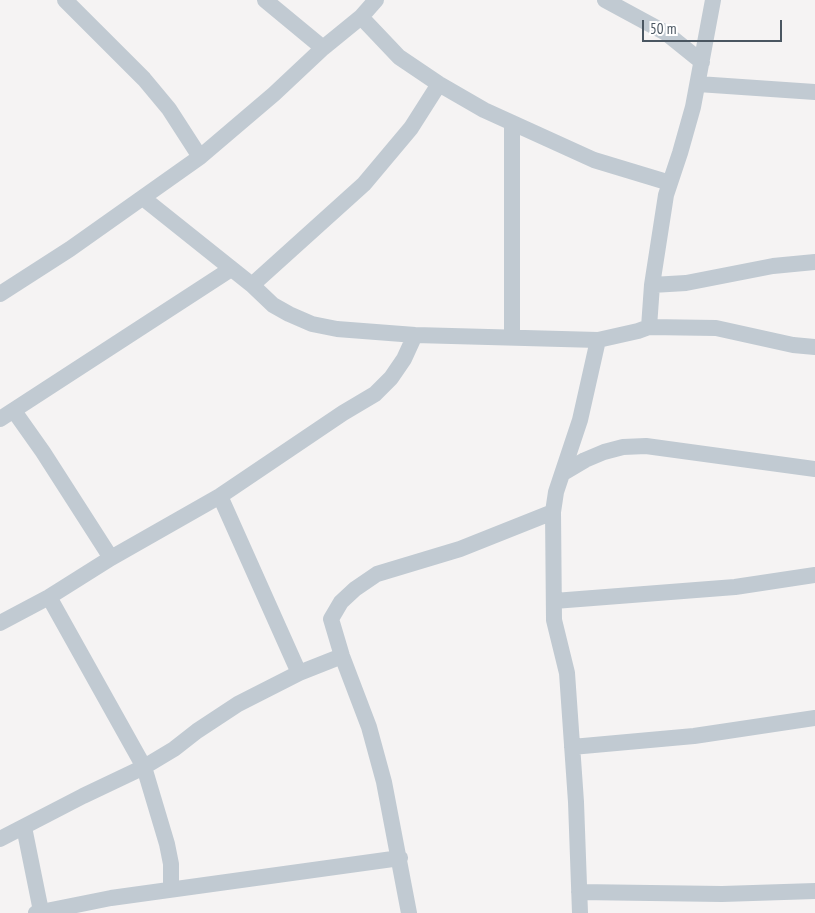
<!DOCTYPE html>
<style>
body{margin:0}
#map{position:relative;width:815px;height:913px;overflow:hidden;background:#f5f3f3;font-family:"PT Sans Narrow",sans-serif}
canvas{display:block}
.scale{position:absolute;left:642px;top:20px;width:140px;height:22px;box-sizing:border-box;border:2px solid #4a5661;border-top:0;padding-left:6px;font-size:15px;line-height:18px;white-space:nowrap;color:#4a5661;-webkit-text-stroke:4px #fff;paint-order:stroke}
</style>
<div id="map">
<canvas width="815" height="913"></canvas>
<div class="scale">50 m</div>
</div>
<script>
const c = document.querySelector('canvas').getContext('2d');
c.lineJoin = 'round';
const poly = rows => new Path2D(rows.map(r => 'M' + r).join(''));
function stroke(path, color, width, dash) { c.strokeStyle = color; c.lineWidth = width; c.lineCap = dash ? 'butt' : 'round'; c.setLineDash(dash || []); c.stroke(path); }
stroke(poly([
 [65,0,144,79,169,109,200,157],
 [265,0,323,48],
 [605,0,666,33,702,62],
 [361,17,399,57,439,84,484,110,594,160,670,183],
 [698,84,815,92],
 [143,198,252,285,273,305,289,314,312,324,337,329,415,335,598,340,638,331,649,327,652,285,666,195,680,153,693,107,713,0],
 [252,285,364,184,411,128,439,84],
 [652,285,686,283,773,266,815,262],
 [0,294,70,249,200,157,274,94,323,48,361,17,376,0],
 [649,327,716,328,793,345,815,347],
 [512,337,512,123],
 [14,411,43,452,111,558],
 [0,419,231,269],
 [563,473,585,460,604,452,623,447,646,446,815,469],
 [220,496,299,673],
 [49,597,144,767,167,844,171,864,171,889],
 [554,601,735,587,815,575],
 [0,623,49,597,111,558,220,496,343,413,375,394,391,378,404,359,415,335],
 [572,747,694,736,815,718],
 [24,827,41,911],
 [0,839,83,796,144,767,174,749,197,731,238,704,299,673,342,656],
 [579,892,722,894,815,891],
 [36,913,111,898,400,858],
 [409,913,384,782,369,727,342,656,331,619,341,602,355,589,377,574,460,549,553,512],
 [580,913,576,802,567,673,554,620,553,512,556,492,580,420,598,340]
]), '#c1cad2', 16);
</script>
